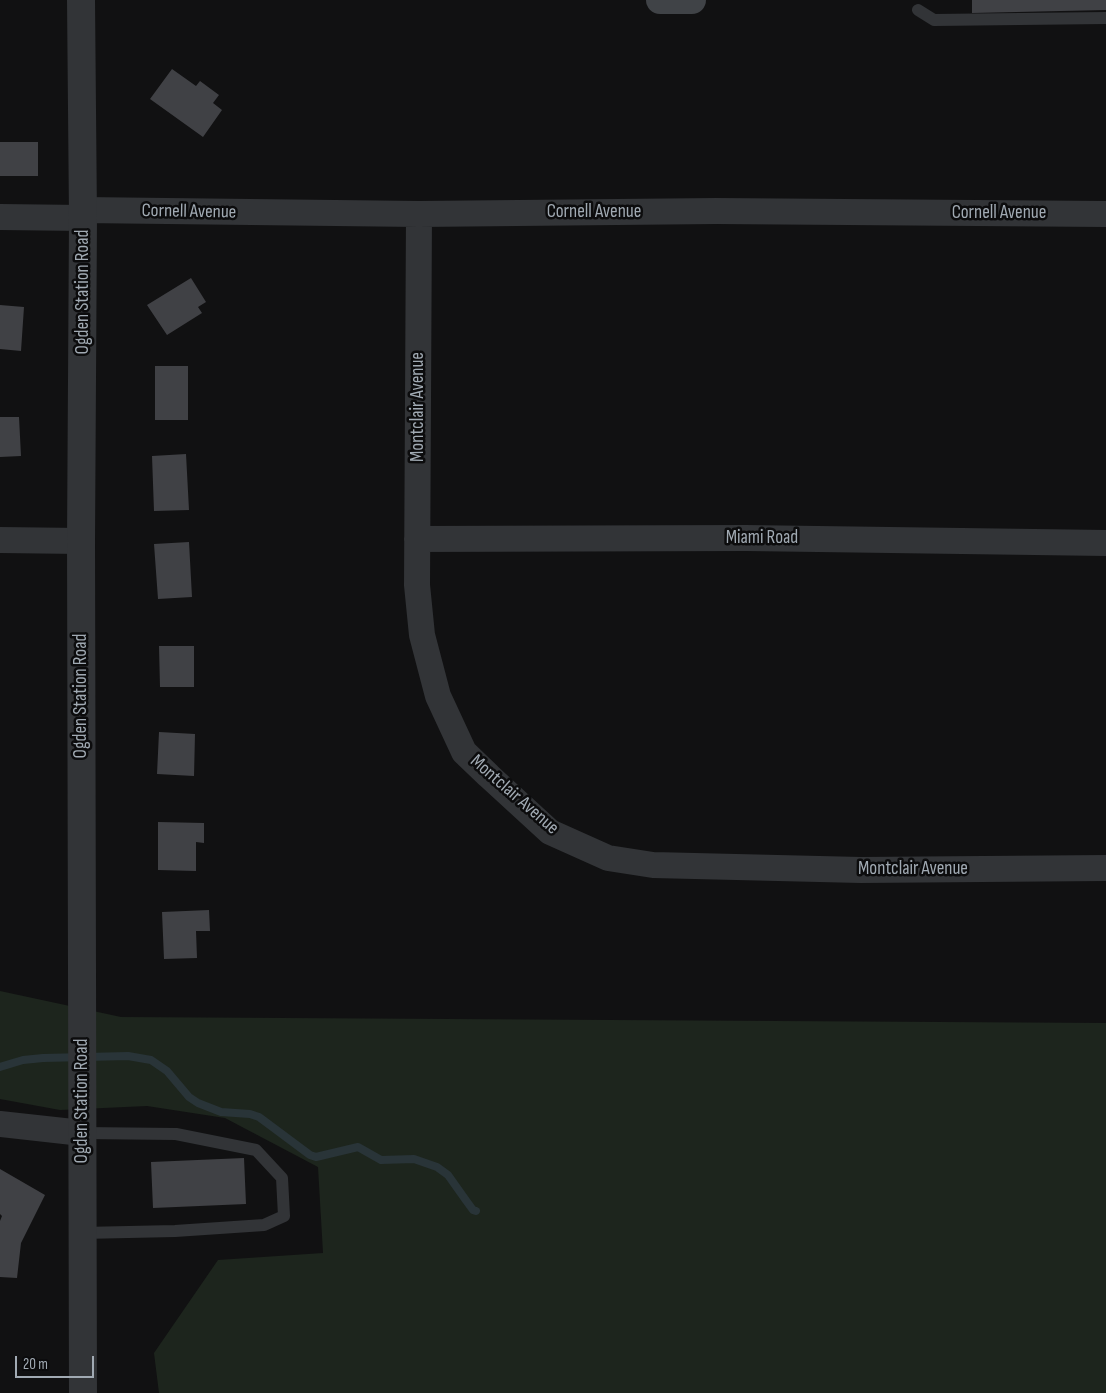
<!DOCTYPE html>
<style>
body{margin:0}
#map{position:relative;width:1106px;height:1393px;overflow:hidden;background:#111112;font-family:"Sofia Sans Condensed",sans-serif}
canvas{display:block}
.scale{position:absolute;left:15px;top:1356px;width:79px;height:22px;box-sizing:border-box;border:2px solid #a1aab3;border-top:0;padding-left:6px;font-size:15px;line-height:18px;white-space:nowrap;color:#a1aab3;-webkit-text-stroke:4px #0c0c0d;paint-order:stroke}
</style>
<div id="map">
<canvas width="1106" height="1393"></canvas>
<div class="scale">20 m</div>
</div>
<script>
const c = document.querySelector('canvas').getContext('2d');
c.lineJoin = 'round';
function paint(path, color) { c.fillStyle = color; c.fill(path, 'evenodd'); }
const poly = rows => new Path2D(rows.map(r => 'M' + r).join(''));
function stroke(path, color, width, dash) { c.strokeStyle = color; c.lineWidth = width; c.lineCap = dash ? 'butt' : 'round'; c.setLineDash(dash || []); c.stroke(path); }
function drawText(font, color, halo, rows, align = 'center') {
  c.font = font + ' "Sofia Sans Condensed",sans-serif'; c.lineWidth = 5; c.setLineDash([]); c.textBaseline = 'middle'; c.strokeStyle = halo; c.fillStyle = color; for (const [text, x, y, turn = 0] of rows) {
    c.save(); c.translate(x, y); c.rotate((+turn || 0) * Math.PI / 180); c.textAlign = isNaN(turn) ? turn : align; if (halo) c.strokeText(text, 0, 0); c.fillText(text, 0, 0); c.restore();
  }
}
paint(poly([
 [0,991,121,1017,1106,1023,1106,1393,159,1393,154,1353,218,1260,323,1253,318,1167,225,1118,147,1106,60,1110,0,1099]
]), '#1d251d');
stroke(poly([
 [0,1067,23,1060,43,1058,128,1056,151,1060,167,1071,189,1097,198,1103,221,1112,250,1114,259,1117,310,1155,316,1157,358,1147,381,1160,414,1159,437,1167,448,1175,465,1199,473,1210,476,1211]
]), '#293438', 8);
paint(poly([
 [972,0,1106,0,1106,10,972,13],
 [172,69,196,86,200,81,219,95,213,103,222,110,203,137,150,99],
 [0,142,38,142,38,176,0,176],
 [191,278,206,302,198,307,202,313,167,335,147,305],
 [0,305,24,307,21,351,0,349],
 [155,366,188,366,188,420,155,420],
 [0,417,19,417,21,456,0,457],
 [186,454,189,510,154,511,152,456],
 [189,542,192,597,158,599,154,544],
 [159,646,194,646,194,687,160,687],
 [159,732,195,734,194,776,157,774],
 [158,822,204,823,204,843,196,842,196,871,158,870],
 [209,910,210,931,196,931,197,958,164,959,162,912],
 [244,1158,246,1204,153,1208,151,1162],
 [0,1169,45,1195,21,1243,17,1278,0,1277,0,1221,2,1216,0,1214]
]), '#404145');
stroke(poly([
 [918,10,934,20,1106,18],
 [82,1133,176,1134,256,1150,282,1178,284,1216,264,1225,175,1231,82,1233]
]), '#323437', 12);
stroke(poly([
 [83,210,419,214,716,211,1106,214],
 [419,214,417,585,422,635,438,696,464,752,489,776,550,832,608,858,653,865,861,870,1106,868],
 [0,217,83,218],
 [417,539,746,538,1106,543],
 [0,540,81,541],
 [0,1124,82,1133]
]), '#323437', 26);
stroke(poly([
 [81,0,83,218,81,541,83,1393]
]), '#323437', 28);
stroke(poly([
 [660,0,692,0]
]), '#404347', 28);
drawText('19px', '#a1aab3', '#0c0c0d', [
 ["Cornell Avenue",189,212,1],
 ["Cornell Avenue",594,212],
 ["Cornell Avenue",999,213],
 ["Ogden Station Road",83,292,-90],
 ["Montclair Avenue",418,407,-90],
 ["Miami Road",762,538],
 ["Ogden Station Road",81,696,-90],
 ["Montclair Avenue",514,795,41],
 ["Montclair Avenue",913,869],
 ["Ogden Station Road",82,1101,-90]
]);
</script>
